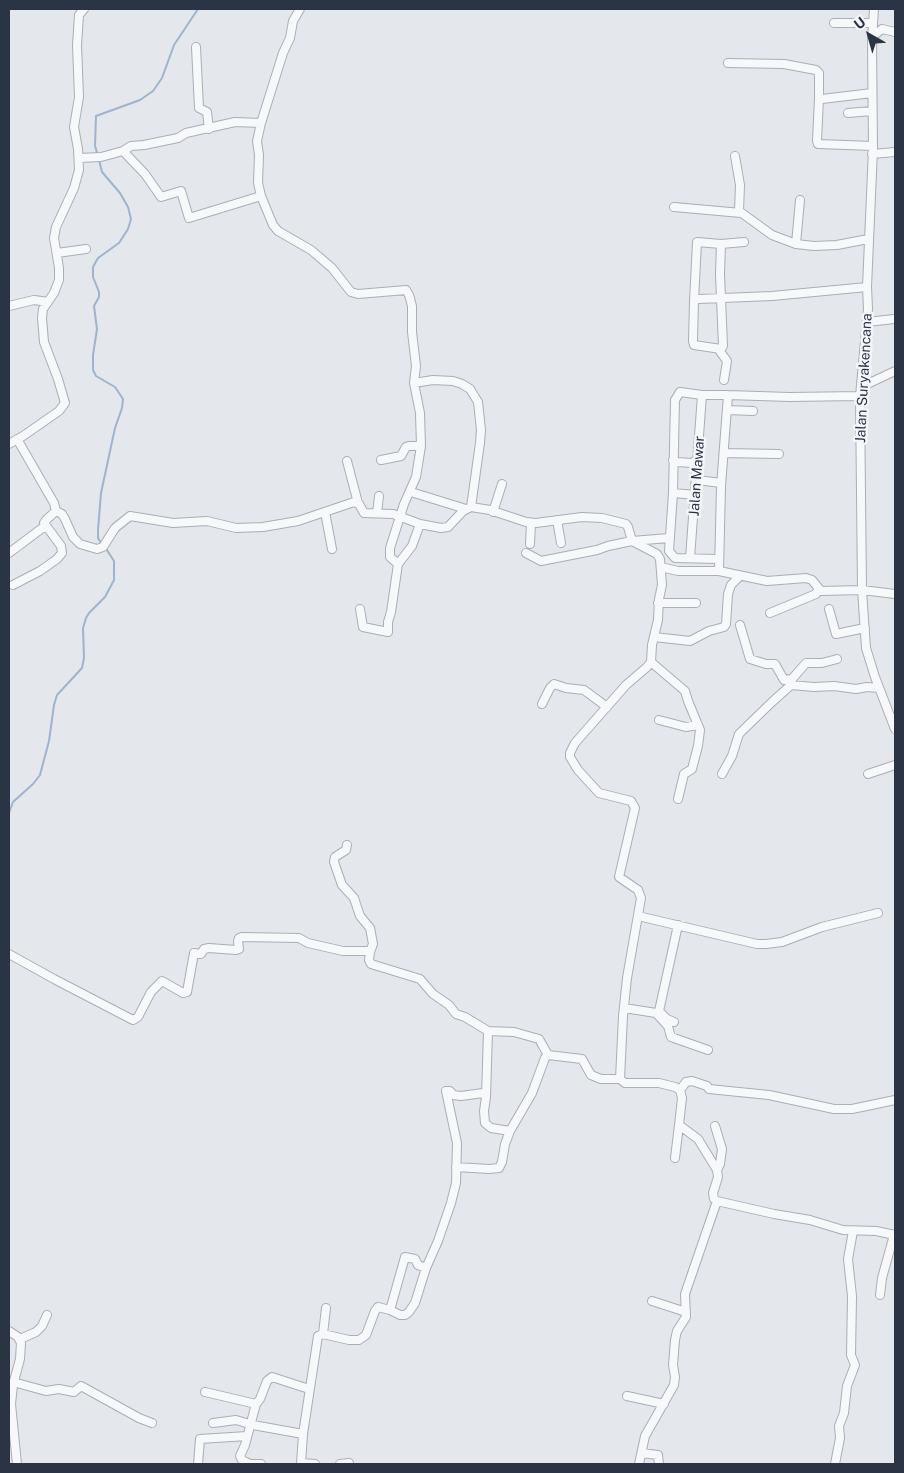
<!DOCTYPE html>
<style>
body{margin:0}
#map{position:relative;width:904px;height:1473px;overflow:hidden;background:#e4e7ec;font-family:"Public Sans",sans-serif}
canvas{display:block}
.frame{position:absolute;inset:0;border:10px solid #2b3445;pointer-events:none}
.north{position:absolute;left:844px;top:10px;width:50px;height:50px;-webkit-text-stroke:4px #f4f6f9;paint-order:stroke;rotate:322deg;font-size:14px;font-weight:700;line-height:20px;text-align:center;color:#2b3445}
.north::after{content:'';display:block;margin:auto;width:18px;height:22px;background:#2b3445;clip-path:polygon(50% 0,100% 100%,50% 72%,0 100%)}
</style>
<div id="map">
<canvas width="904" height="1473"></canvas>
<div class="frame"></div>
<div class="north">U</div>
</div>
<script>
const c = document.querySelector('canvas').getContext('2d');
c.lineJoin = 'round';
const poly = rows => new Path2D(rows.map(r => 'M' + r).join(''));
function stroke(path, color, width, dash) { c.strokeStyle = color; c.lineWidth = width; c.lineCap = dash ? 'butt' : 'round'; c.setLineDash(dash || []); c.stroke(path); }
function drawText(font, color, halo, rows, align = 'center') {
  c.font = font + ' "Public Sans",sans-serif'; c.lineWidth = 5; c.setLineDash([]); c.textBaseline = 'middle'; c.strokeStyle = halo; c.fillStyle = color; for (const [text, x, y, turn = 0] of rows) {
    c.save(); c.translate(x, y); c.rotate((+turn || 0) * Math.PI / 180); c.textAlign = isNaN(turn) ? turn : align; if (halo) c.strokeText(text, 0, 0); c.fillText(text, 0, 0); c.restore();
  }
}
stroke(poly([
 [98,156,95,146,96,116,140,100,153,91,162,78,174,45,198,9],
 [99,160,102,172,120,193,128,207,131,219,128,229,119,243,98,258,93,267,93,277,99,292,99,297,94,306,97,329,93,355,93,370,96,376,115,387,123,399,122,408,115,428,101,493,98,530,98,538,101,543],
 [9,813,13,802,33,784,40,775,49,741,54,705,57,695,82,668,84,658,83,628,86,618,89,613,105,597,114,580,114,561,105,547]
]), '#9fb4cc', 2);
const minor = poly([
 [300,9,293,21,290,38,283,53,261,123,257,141,259,155,258,183,261,196,273,225,278,231,311,250,332,268,351,292,358,294,406,290,409,295,412,306,412,332,416,366,414,383,420,413,421,446,416,477,404,504,390,548,390,557,398,564],
 [874,9,872,39,873,149,867,287,868,309,860,396,862,590,866,648,875,677,895,729],
 [834,23,873,23],
 [872,37,882,29,895,32],
 [196,47,199,108,207,112,209,129],
 [728,63,784,64,816,70,819,73,819,97,822,99,872,93],
 [819,98,817,141,818,144,873,146],
 [848,113,872,111],
 [123,151,145,174,161,197,181,191,189,218,261,196],
 [872,154,895,152],
 [735,156,740,185,739,211,772,235,796,244],
 [79,158,101,157,123,151,131,146,144,145,178,138,186,133,235,122,261,123],
 [800,200,796,244,814,246,837,245,868,239],
 [674,207,741,213],
 [744,242,721,244,697,242,694,301,698,299,772,296,867,287],
 [57,253,86,249],
 [694,301,693,341,694,345,721,349,723,346,720,274,721,244],
 [9,306,34,300,48,302],
 [867,322,894,319],
 [719,350,727,361,724,380],
 [414,383,433,380,453,381,462,384,470,389,478,402,481,430,480,443,471,507],
 [861,387,895,371],
 [728,395,789,397,860,396],
 [727,410,753,411],
 [17,439,54,503,56,511,62,514,65,519,73,537,80,544,97,549,103,547,115,528,130,516,173,523,207,521,236,528,263,527,298,521,354,502,359,504,364,513,393,514,420,524,441,528,448,527,463,511,471,507,490,510,526,522,536,523,582,517,602,518,626,524,628,527,632,541,657,554,660,559,662,585,659,599,658,620,652,645,651,662,647,667,626,685,575,743,570,753,570,757,578,770,599,793,631,801,635,808,619,877,638,890,641,898,627,978,623,1016,620,1079,625,1083,659,1083,675,1087,680,1090,682,1098,679,1125,698,1139,717,1170,718,1177,713,1193,714,1199,717,1201,774,1214,810,1220,843,1230,876,1231,895,1235],
 [9,444,23,436,59,411,65,403,58,379,44,342,42,318,43,309,54,293,59,280,59,268,54,238,56,227,74,188,79,170,78,149,74,127,79,97,77,45,79,15,84,9],
 [724,453,779,454],
 [381,460,401,456,406,447,409,446,421,446],
 [673,460,677,462,692,463,698,459],
 [347,461,358,503],
 [697,480,721,483],
 [411,492,466,509],
 [673,493,696,495],
 [325,512,332,549],
 [493,512,502,484],
 [377,513,379,496],
 [557,520,561,543],
 [530,544,531,523],
 [9,553,45,526],
 [526,553,541,561,597,550,608,546,632,541,669,538],
 [690,558,702,395],
 [661,569,665,568,678,571,719,571,767,581,806,578,812,580,821,591,862,590,895,594],
 [719,571,721,486,728,395,702,395,680,392,675,400,673,493,669,551,675,558,719,559],
 [13,585,40,571,57,559,62,553,61,546,44,523,47,519,56,511],
 [658,603,696,603],
 [360,609,363,627,388,632,388,622,391,612,398,564,412,546,420,524],
 [829,609,836,634,865,628],
 [770,613,816,594,818,590],
 [740,625,750,659,766,664,775,664,784,680,792,679,791,685],
 [654,637,690,641,709,631,724,627,726,624,728,594,731,585,740,576],
 [651,662,685,691,688,701,700,730,698,746,692,769,684,774,678,799],
 [792,679,806,663,822,663,837,659],
 [542,704,550,688,554,684,566,688,584,690,607,707],
 [659,720,686,727,698,725],
 [722,774,732,756,739,734,772,702,791,685,814,687,834,686,856,689,867,687,879,688],
 [868,774,895,765],
 [347,845,346,850,335,857,334,862,342,885,354,898,360,916,370,928,373,944,370,952],
 [638,916,757,944,766,944,782,942,822,927,878,913],
 [9,954,54,979,133,1020,138,1017,151,992,162,981,183,993,187,992,194,953,201,954,204,949,209,948,236,950,239,949,238,941,239,938,242,937,299,938,308,943,343,951,366,951,370,952,369,960,371,964,420,979,433,994,449,1005,456,1014,465,1017,488,1031,514,1032,539,1039,548,1055],
 [624,1008,656,1013,668,1026,671,1037,708,1050],
 [674,1022,667,1019,659,1011,678,925],
 [548,1055,582,1059,591,1075,601,1079,620,1079],
 [680,1090,686,1082,692,1081,707,1086,709,1089,769,1095,834,1109,852,1109,895,1100],
 [446,1091,450,1091,453,1095,461,1096,483,1093,486,1097,484,1111,485,1123,491,1128,510,1131],
 [486,1097,488,1031],
 [715,1126,722,1149,720,1164,717,1170],
 [675,1158,679,1125],
 [456,1167,489,1169,499,1168,502,1162,505,1144,510,1131,532,1093,545,1058,548,1055],
 [880,1295,882,1278,894,1235],
 [652,1301,686,1312],
 [390,1310,405,1257,415,1259,418,1265,426,1268],
 [9,1331,18,1337,21,1343,20,1359,13,1385,11,1404,17,1464],
 [323,1334,326,1308],
 [20,1339,36,1332,42,1326,47,1315],
 [13,1382,46,1391,59,1389,74,1392,81,1386,139,1418,152,1423],
 [205,1392,256,1404],
 [627,1396,664,1404],
 [213,1423,236,1420,253,1425,303,1434],
 [642,1453,658,1455,659,1464],
 [302,1463,315,1464],
 [198,1464,200,1439,247,1436],
 [261,1464,250,1464,242,1460,240,1456,245,1445,256,1404,260,1399,267,1381,272,1377,309,1389],
 [301,1464,303,1434,318,1336,323,1334,349,1340,359,1340,366,1335,375,1311,378,1307,390,1310,400,1315,405,1315,409,1312,415,1303,426,1268,438,1241,451,1203,456,1183,457,1143,446,1091],
 [340,1464,349,1463],
 [639,1464,645,1436,674,1385,675,1377,673,1365,675,1340,677,1331,686,1317,685,1294,717,1201],
 [835,1464,840,1438,839,1426,844,1413,847,1386,855,1365,851,1355,852,1296,848,1259,853,1231]
]);
stroke(minor, '#a9aeb7', 10);
stroke(minor, '#f7f8fa', 8);
drawText('14px', '#2b3445', '#f4f6f9', [
 ["Jalan Suryakencana",864,378,-87],
 ["Jalan Mawar",697,476,-86]
]);
</script>
